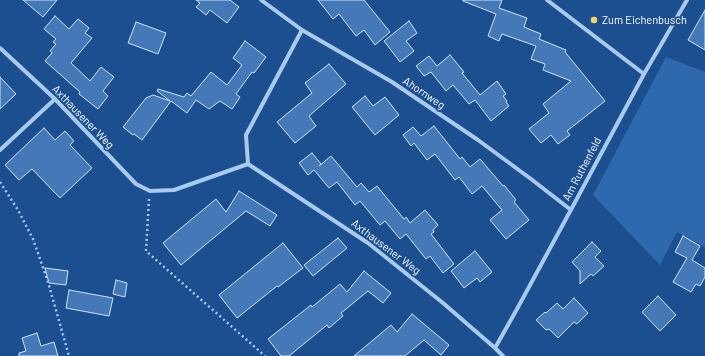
<!DOCTYPE html>
<style>
body{margin:0}
canvas{display:block;background:#1b4f8f}
</style>
<canvas width="705" height="356"></canvas>
<script>
const c = document.querySelector('canvas').getContext('2d');
c.lineJoin = 'round';
function paint(path, color) { c.fillStyle = color; c.fill(path, 'evenodd'); }
const poly = rows => new Path2D(rows.map(r => 'M' + r).join(''));
function stroke(path, color, width, dash) { c.strokeStyle = color; c.lineWidth = width; c.lineCap = dash ? 'butt' : 'round'; c.setLineDash(dash || []); c.stroke(path); }
function drawText(font, color, halo, rows, align = 'center') {
  c.font = font + ' Barlow,sans-serif'; c.lineWidth = 3.5; c.setLineDash([]); c.textBaseline = 'middle'; c.strokeStyle = halo; c.fillStyle = color; for (const [text, x, y, turn = 0] of rows) {
    c.save(); c.translate(x, y); c.rotate((+turn || 0) * Math.PI / 180); c.textAlign = isNaN(turn) ? turn : align; if (halo) c.strokeText(text, 0, 0); c.fillText(text, 0, 0); c.restore();
  }
}
paint(poly([
 [666,57,705,72,705,247,677,232,660,265,593,195]
]), '#2e69ad');
const building = poly([
 [23,0,57,0,43,17,23,0],
 [196,0,230,0,239,7,227,23,210,10,206,15,196,7,200,3,196,0],
 [318,0,364,0,390,32,375,45,364,30,356,36,339,14,333,19,318,0],
 [463,0,502,0,499,8,527,18,524,27,541,34,539,39,566,50,565,52,605,101,567,131,570,135,558,144,551,135,541,143,529,129,549,113,543,104,571,81,543,70,545,64,531,59,536,46,502,34,499,41,488,36,496,14,463,1,463,0],
 [705,10,705,50,688,40,705,10],
 [55,16,69,29,78,19,89,28,85,33,92,38,71,63,90,81,101,67,114,77,103,91,108,96,98,109,79,94,80,92,45,61,52,53,50,51,56,44,53,42,56,39,44,29,55,16],
 [409,21,417,33,406,41,414,51,400,62,384,41,409,21],
 [136,22,166,33,158,54,128,43,136,22],
 [245,41,266,57,254,73,252,72,236,94,240,97,232,109,220,101,209,109,196,100,187,113,171,101,142,140,134,134,133,135,123,127,146,98,153,95,170,101,157,91,158,89,184,97,187,93,191,96,211,72,227,85,242,65,233,58,245,41],
 [450,55,464,72,462,73,480,95,497,81,506,94,503,96,507,101,506,102,509,106,491,121,475,100,469,104,453,85,446,91,431,72,424,76,416,66,429,56,437,66,450,55],
 [329,64,346,84,309,116,316,126,295,143,277,122,312,93,305,83,329,64],
 [0,77,16,94,0,109,0,77],
 [365,96,373,106,385,97,399,115,375,135,352,107,365,96],
 [434,126,460,159,462,157,470,167,480,159,503,186,504,185,516,200,514,202,529,220,506,239,490,220,502,210,482,186,472,194,459,177,455,180,435,154,427,160,414,143,411,146,403,135,413,127,421,136,434,126],
 [44,128,55,140,65,131,74,141,70,145,92,168,60,198,32,169,19,180,5,165,44,128],
 [312,153,321,164,319,166,331,156,357,187,361,183,369,192,377,186,404,219,406,217,410,223,425,210,438,225,433,230,434,232,431,234,454,264,443,273,430,256,426,259,406,234,400,239,385,221,380,225,360,201,355,205,337,182,329,188,314,170,308,175,299,163,312,153],
 [239,191,277,215,270,226,246,211,181,265,163,243,216,199,226,212,239,191],
 [683,236,700,246,692,260,705,268,705,277,700,286,696,284,691,292,673,282,687,258,675,252,683,236],
 [338,238,347,248,313,276,304,265,338,238],
 [592,242,601,251,595,257,604,266,593,276,591,274,580,284,580,271,572,262,592,242],
 [283,243,303,268,278,287,277,286,237,318,219,295,283,243],
 [475,251,492,272,480,282,477,278,464,288,451,271,475,251],
 [45,268,68,271,66,285,49,283,45,268],
 [364,271,391,293,383,303,368,291,341,313,343,316,329,328,327,325,289,356,281,356,268,339,311,305,312,307,340,284,347,292,364,271],
 [116,280,127,283,125,297,113,294,116,280],
 [69,290,113,298,109,316,66,308,69,290],
 [658,296,676,315,660,331,642,312,658,296],
 [574,298,588,313,577,324,574,322,558,338,549,329,546,330,536,320,545,312,546,313,557,303,563,309,574,298],
 [412,314,449,345,441,355,424,340,405,356,354,356,391,325,397,332,412,314],
 [37,333,41,346,54,342,58,356,19,356,19,353,26,351,22,338,37,333]
]);
paint(building, '#4478b7');
stroke(building, '#cfe3fa', 1);
stroke(poly([
 [0,182,18,210,33,239,48,282,69,356],
 [149,199,146,251,265,356]
]), '#a9c9ee', 2.5, [2, 3]);
stroke(poly([
 [261,0,302,30,392,82,478,140,531,179,571,210],
 [547,0,644,74],
 [0,48,55,99,136,184,150,191,174,190,248,164,246,135,302,30],
 [0,150,55,99],
 [248,164,368,243,443,303,495,348,503,356],
 [495,348,517,309,573,206,644,74,687,0]
]), '#a9c9ee', 4);
for (const [x, y, r, color] of [
 [594,20,4,"#ffd166"]
]) { const dot = new Path2D(); dot.arc(x, y, r, 0, 2 * Math.PI); c.fillStyle = color; c.fill(dot); stroke(dot, '#1b4f8f', 1.5); }
drawText('11px', '#fff', '#1b4f8f', [
 ["Zum Eichenbusch",602,20]
], 'left');
drawText('11px', '#fff', '#1b4f8f', [
 ["Ahornweg",424,93,34],
 ["Axthausener Weg",83,117,46],
 ["Am Ruthenfeld",582,169,-62],
 ["Axthausener Weg",386,247,37]
]);
</script>
